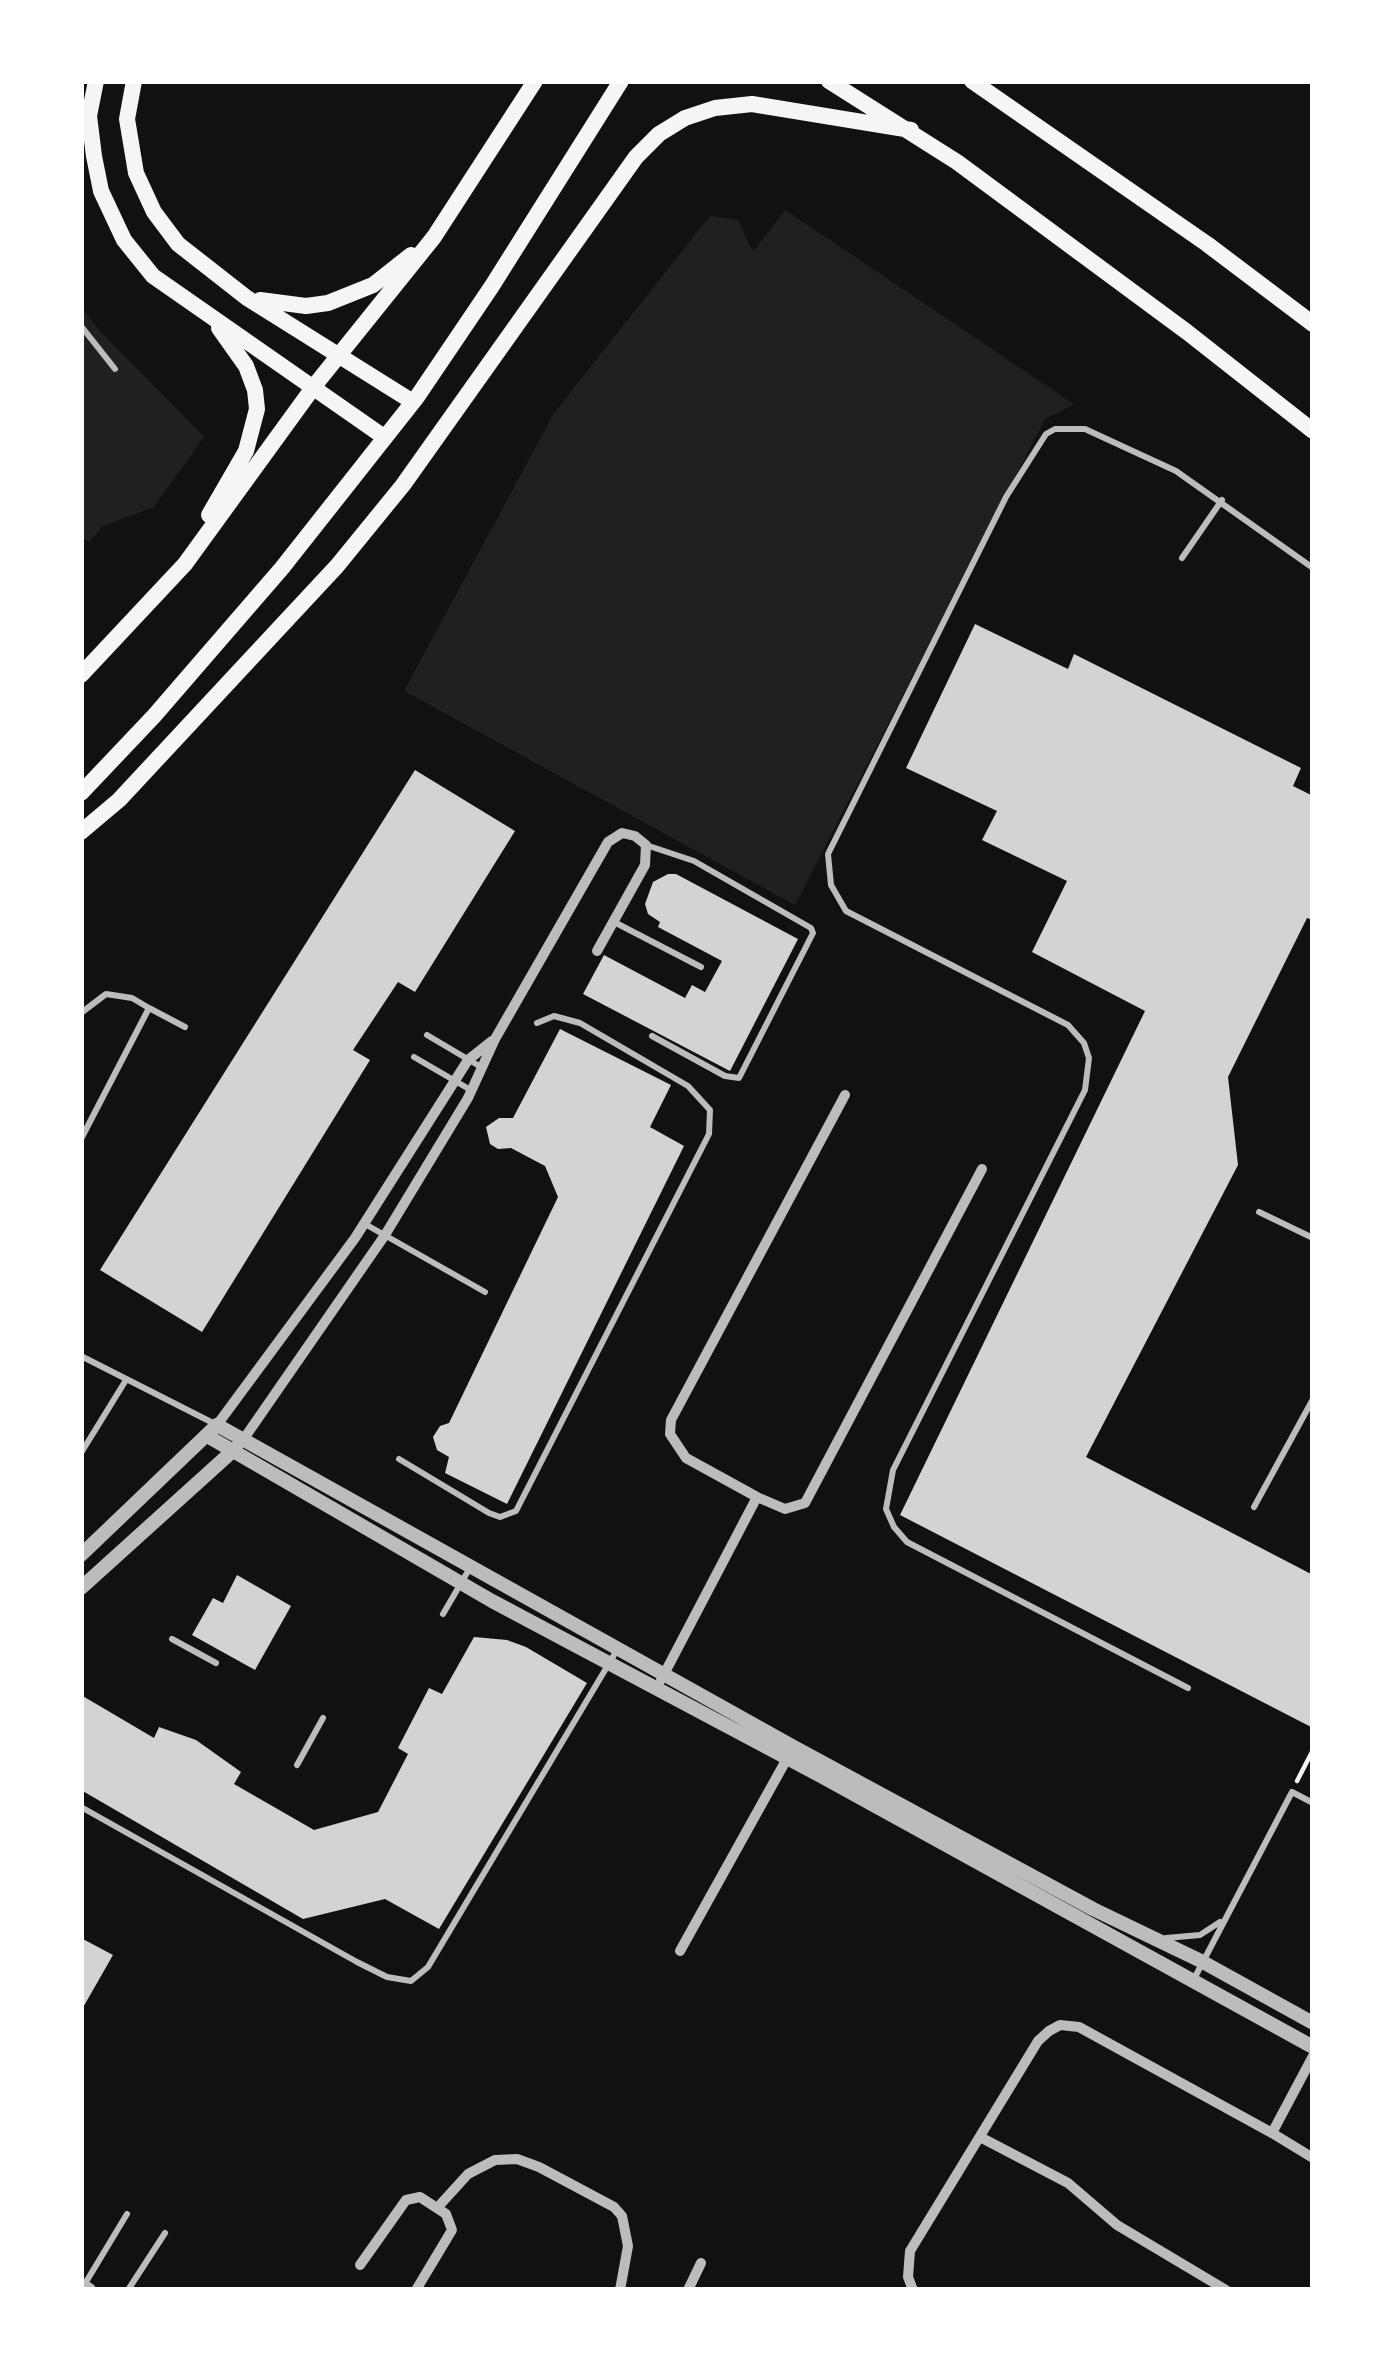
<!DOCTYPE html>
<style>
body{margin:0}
#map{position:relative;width:1394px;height:2371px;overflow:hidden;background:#111;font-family:Merriweather,serif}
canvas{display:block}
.frame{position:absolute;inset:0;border:84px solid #fff;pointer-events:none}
</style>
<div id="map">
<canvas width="1394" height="2371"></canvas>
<div class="frame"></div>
</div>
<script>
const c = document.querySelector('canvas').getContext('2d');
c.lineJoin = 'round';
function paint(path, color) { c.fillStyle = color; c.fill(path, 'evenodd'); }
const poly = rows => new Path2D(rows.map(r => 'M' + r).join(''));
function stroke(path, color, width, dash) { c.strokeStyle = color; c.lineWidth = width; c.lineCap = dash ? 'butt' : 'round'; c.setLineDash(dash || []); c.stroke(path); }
paint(poly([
 [785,210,1074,404,1045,419,795,905,404,691,554,413,710,216,738,220,753,252],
 [81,307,101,332,204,437,154,507,103,526,89,542,81,536]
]), '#202020');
paint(poly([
 [975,624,1068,669,1074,654,1301,768,1293,786,1313,796,1313,920,1307,918,1228,1077,1238,1165,1086,1457,1313,1575,1313,1728,900,1515,1145,1011,1032,952,1067,881,982,840,997,811,906,768],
 [415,770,515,831,415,992,398,982,353,1050,370,1060,202,1332,100,1270],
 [668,874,676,874,798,939,730,1071,583,994,604,955,685,998,692,985,705,992,722,961,658,927,660,922,648,914,645,904,653,882],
 [560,1029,671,1085,650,1127,684,1146,507,1504,445,1473,449,1457,437,1450,433,1437,440,1426,449,1423,558,1197,545,1166,511,1148,498,1149,490,1144,486,1127,499,1118,513,1118],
 [237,1575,291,1606,255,1670,192,1635,213,1598,223,1603],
 [474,1637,507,1640,526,1647,587,1683,439,1929,385,1899,303,1919,81,1790,81,1695,154,1738,159,1727,196,1740,241,1772,234,1784,314,1830,378,1812,408,1754,398,1748,429,1688,442,1694],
 [81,1938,113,1955,81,2011]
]), '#d3d3d3');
stroke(poly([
 [1297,1781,1313,1750]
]), '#f5f5f5', 4.5);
stroke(poly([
 [81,326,115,369],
 [1182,558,1222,500],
 [646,845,694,861,811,928,813,933,739,1078,725,1076,652,1036],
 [616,923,701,967],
 [149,1008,185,1027],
 [81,1013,106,994,132,998,149,1008,81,1139],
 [427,1035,481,1067],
 [414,1057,469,1089],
 [1259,1212,1313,1238],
 [365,1224,485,1292],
 [81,1356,217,1425],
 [81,1453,126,1380],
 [399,1459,489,1513,500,1517,516,1511,709,1134,710,1110,688,1086,580,1023,554,1016,537,1023],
 [1254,1507,1313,1399],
 [443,1614,471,1566],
 [172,1639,216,1663],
 [1188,1688,907,1542,894,1527,886,1509,893,1470,1085,1090,1089,1058,1084,1043,1068,1025,846,911,831,885,828,854,1006,497,1046,434,1055,429,1085,429,1176,471,1313,568],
 [297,1765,323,1718],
 [81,1807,357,1962,387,1977,411,1981,428,1967,617,1650],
 [1166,1938,1200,1935,1220,1922],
 [1195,1977,1292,1792,1313,1803],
 [83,2287,127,2214],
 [128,2290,165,2233]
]), '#bcbcbc', 6);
stroke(poly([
 [845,1095,671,1420,670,1434,686,1458,757,1497,785,1509,805,1503,982,1169],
 [217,1425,355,1238,468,1060,492,1041],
 [243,1440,385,1235,468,1098,495,1039,608,842,622,833,635,836,646,845,645,865,597,951],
 [661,1680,757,1497],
 [680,1951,789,1755],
 [1272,2133,1313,2158],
 [980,2137,1068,2183,1117,2225,1226,2290],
 [438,2207,468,2174,495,2160,517,2159,539,2167,614,2207,622,2216,628,2246,620,2290],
 [360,2265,406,2200,420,2197,446,2214,452,2230,416,2290],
 [688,2290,701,2263],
 [913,2290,908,2277,910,2251,1038,2041,1049,2031,1060,2025,1079,2027,1272,2133,1313,2056]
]), '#bcbcbc', 10);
stroke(poly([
 [209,1437,492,1601,821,1776,1313,2047],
 [81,1555,217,1425,794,1747,1093,1909,1201,1961,1313,2023],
 [81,1588,236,1448],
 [81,2285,89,2290]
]), '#bcbcbc', 14);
stroke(poly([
 [96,81,89,116,94,156,101,191,124,240,153,276,384,437],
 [134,81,127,119,136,173,154,212,178,244,247,298,413,402],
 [829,81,957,162,1187,332,1313,431],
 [972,81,1207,244,1313,324],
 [260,300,306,306,328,303,373,285,411,255],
 [209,515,246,451,257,409,255,390,246,366,219,328],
 [81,675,185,564,315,385,434,237,535,81],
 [81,793,154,716,282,568,417,397,492,286,621,81],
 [81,832,119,800,337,566,403,485,636,157,659,134,685,118,715,108,752,104,911,130]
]), '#f5f5f5', 16);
</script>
